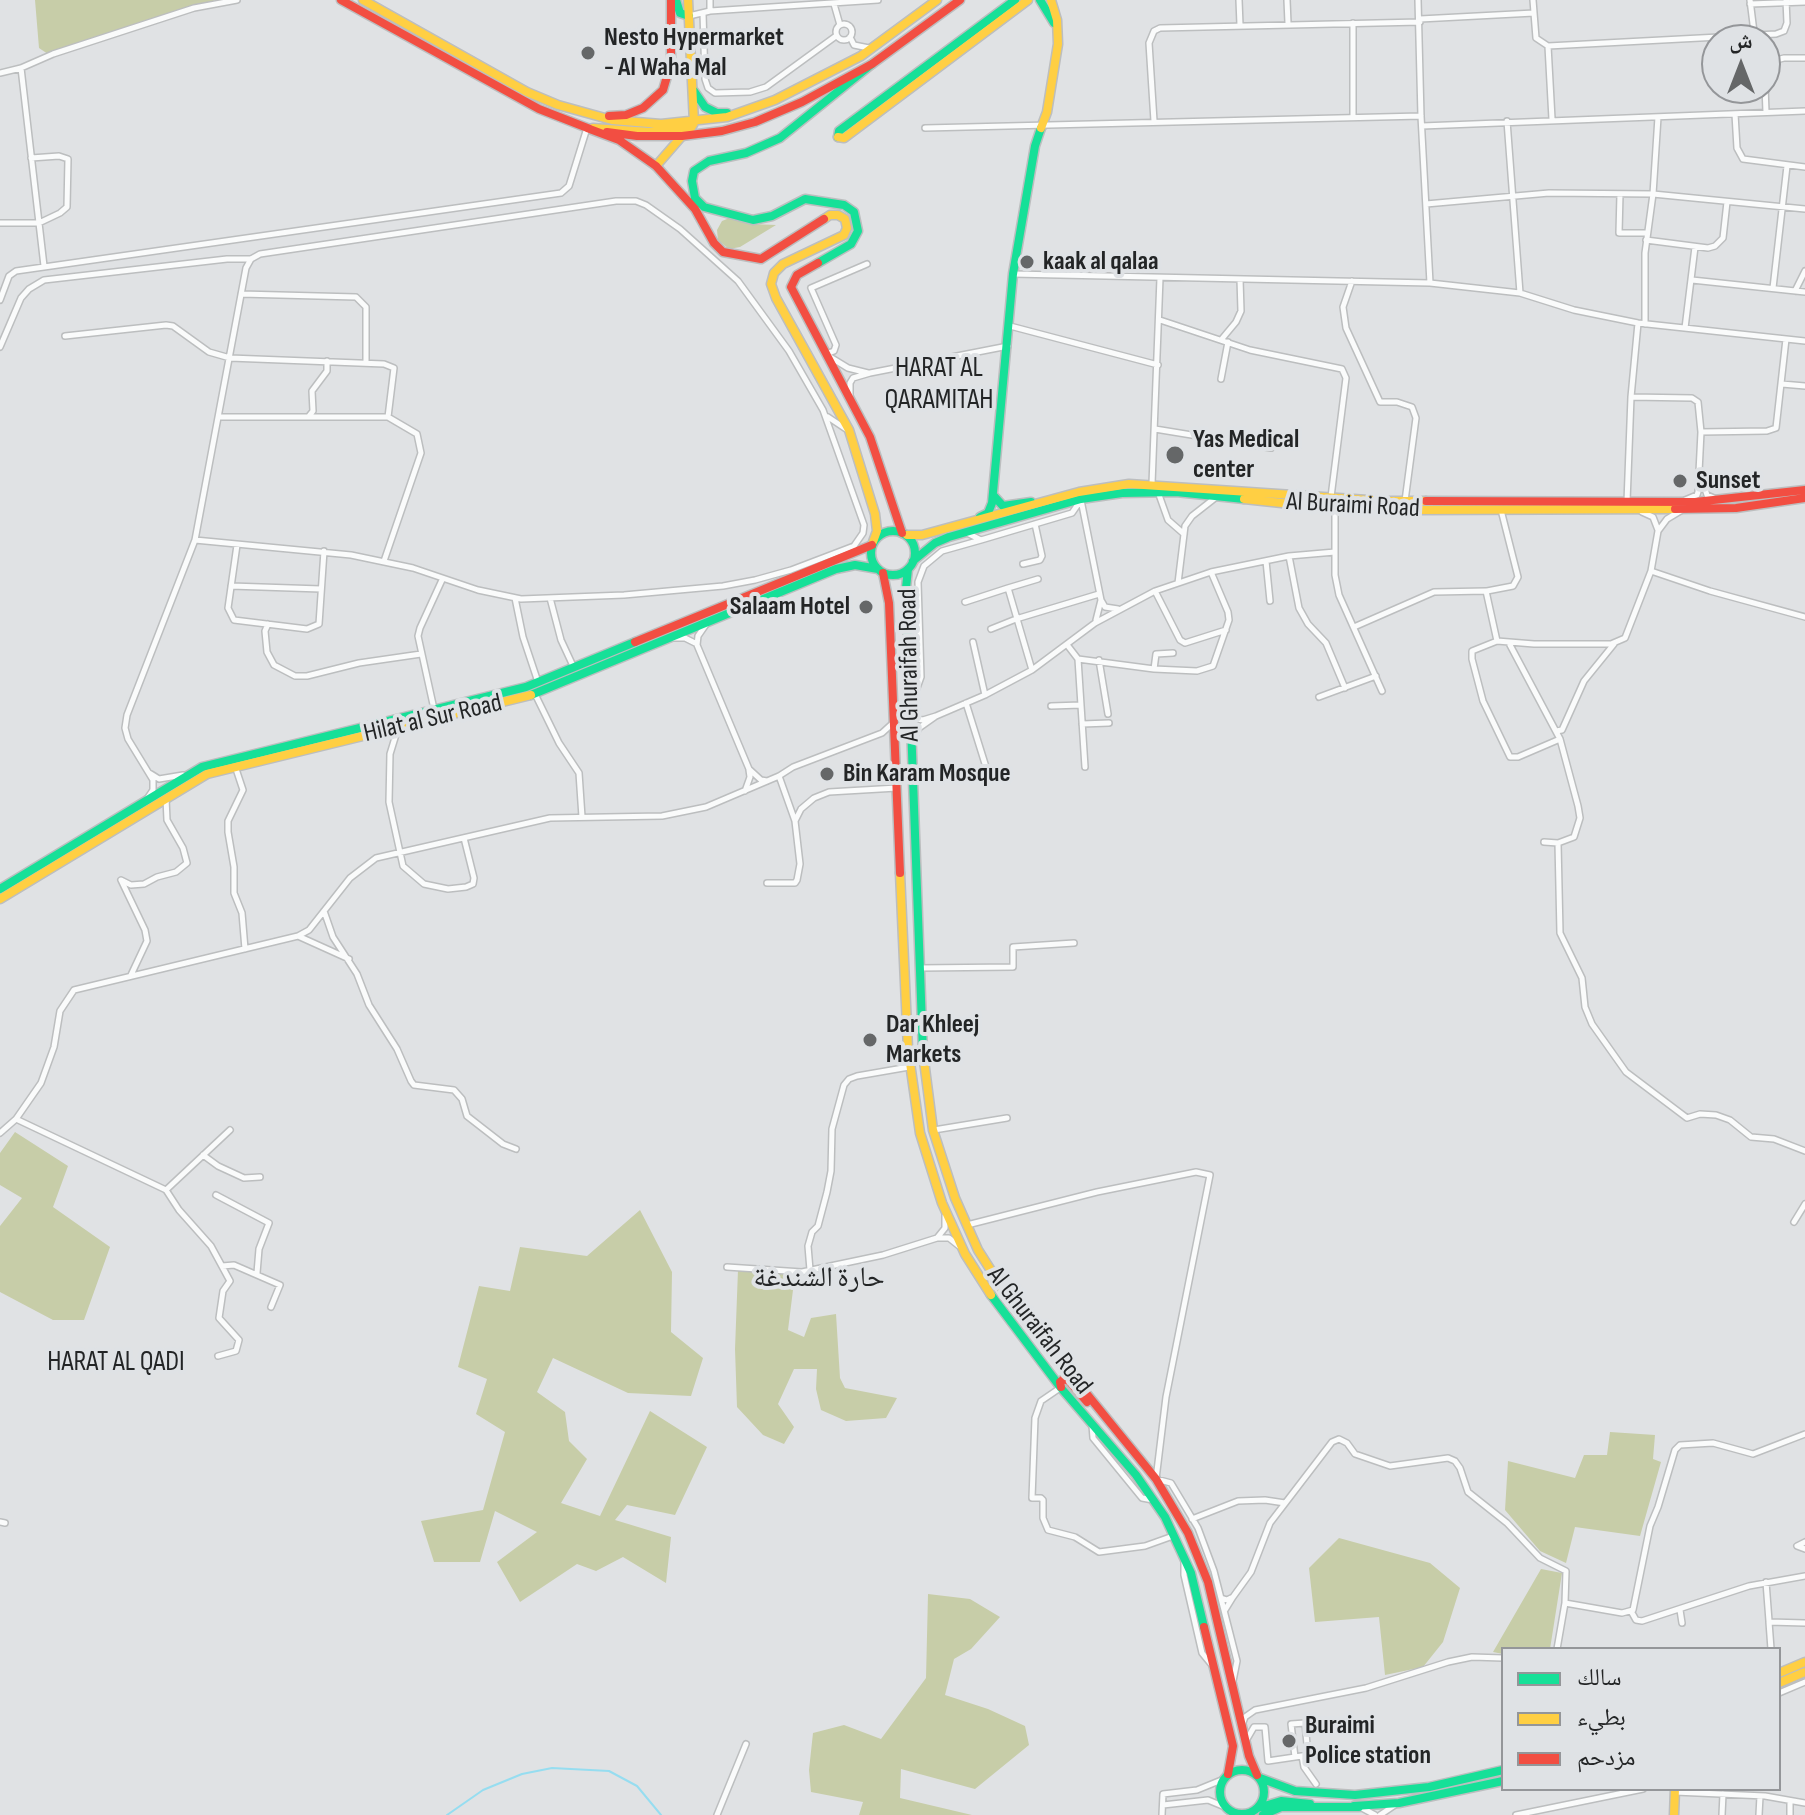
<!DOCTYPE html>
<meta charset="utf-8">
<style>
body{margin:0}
#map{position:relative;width:1805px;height:1815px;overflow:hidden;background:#e0e2e4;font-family:"Sofia Sans Condensed","Noto Naskh Arabic",sans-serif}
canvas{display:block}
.legend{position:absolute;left:1501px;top:1647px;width:280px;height:144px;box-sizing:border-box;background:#dfe2e5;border:2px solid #949699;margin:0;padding:10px 14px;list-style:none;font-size:24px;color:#232526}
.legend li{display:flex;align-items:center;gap:16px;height:40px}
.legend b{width:40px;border:2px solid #949699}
.north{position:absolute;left:1701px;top:24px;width:80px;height:80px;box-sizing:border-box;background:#dfe2e5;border:2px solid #949699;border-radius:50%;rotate:0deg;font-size:22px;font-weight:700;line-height:32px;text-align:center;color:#232526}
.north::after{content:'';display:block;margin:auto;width:28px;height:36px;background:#656768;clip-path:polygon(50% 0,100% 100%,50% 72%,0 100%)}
</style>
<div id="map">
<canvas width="1805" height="1815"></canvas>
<ul class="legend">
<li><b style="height:10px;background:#16e098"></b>سالك</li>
<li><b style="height:10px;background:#ffcf43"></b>بطيء</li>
<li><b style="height:10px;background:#f24e42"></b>مزدحم</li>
</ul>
<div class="north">ش</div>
</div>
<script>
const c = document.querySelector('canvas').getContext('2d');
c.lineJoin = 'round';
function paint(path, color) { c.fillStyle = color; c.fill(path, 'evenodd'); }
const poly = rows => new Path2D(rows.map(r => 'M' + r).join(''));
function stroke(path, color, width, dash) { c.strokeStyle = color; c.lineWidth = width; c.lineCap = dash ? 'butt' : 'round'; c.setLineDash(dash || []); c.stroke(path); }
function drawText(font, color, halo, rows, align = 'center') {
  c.font = font + ' "Sofia Sans Condensed","Noto Naskh Arabic",sans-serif'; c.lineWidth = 8; c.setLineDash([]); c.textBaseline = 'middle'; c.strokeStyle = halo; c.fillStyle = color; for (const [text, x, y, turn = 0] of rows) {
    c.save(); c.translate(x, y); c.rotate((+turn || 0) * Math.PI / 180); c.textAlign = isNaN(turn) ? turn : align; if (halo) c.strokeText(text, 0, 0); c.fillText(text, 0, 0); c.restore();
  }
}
paint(poly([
 [35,0,216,0,48,54,39,48],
 [732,217,751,224,776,225,740,247,729,249,718,240,717,230,722,221],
 [15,1132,68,1166,53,1207,110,1247,84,1320,53,1320,0,1292,0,1226,22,1198,0,1185,0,1153],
 [640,1210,672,1272,671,1332,703,1358,691,1396,628,1393,553,1358,537,1392,565,1412,569,1441,587,1459,561,1503,600,1516,650,1411,707,1447,675,1515,627,1505,615,1520,671,1537,666,1583,623,1557,596,1571,577,1564,520,1602,497,1562,537,1532,495,1511,480,1562,434,1562,421,1521,483,1510,505,1432,476,1414,487,1379,458,1367,479,1286,510,1291,520,1247,587,1256],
 [738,1270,795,1274,788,1330,804,1337,811,1318,836,1314,840,1378,845,1388,897,1398,886,1418,846,1421,821,1410,816,1389,817,1369,794,1369,778,1404,794,1427,784,1444,763,1435,737,1407,735,1349],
 [1610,1432,1655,1435,1653,1459,1661,1462,1640,1536,1575,1527,1566,1563,1540,1551,1505,1510,1508,1461,1575,1478,1584,1455,1607,1455],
 [1339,1538,1430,1563,1460,1588,1443,1642,1423,1667,1385,1675,1379,1617,1315,1622,1309,1568],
 [1541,1569,1562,1573,1550,1649,1503,1649,1503,1654,1493,1652],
 [928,1594,970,1599,1000,1617,971,1649,954,1659,945,1695,988,1709,1025,1726,1029,1745,975,1789,901,1769,900,1798,972,1815,859,1815,863,1802,811,1792,809,1770,813,1733,844,1725,881,1739,926,1678]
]), '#c7cda8');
stroke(poly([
 [447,1815,483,1790,522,1774,552,1768,609,1771,637,1786,661,1815]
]), '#96ddf0', 2);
const street = poly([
 [710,0,710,11],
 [1239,0,1240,25],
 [1287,0,1288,23],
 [1418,0,1421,116,1430,283],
 [1533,0,1536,38,1548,46,1776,34,1784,31,1787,23,1786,0],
 [1750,0,1755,40],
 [834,4,840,25],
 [1750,4,1805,2],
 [703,13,705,79,708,88,715,93,750,92,766,87,836,36],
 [689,16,710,11,878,0],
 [1420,19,1534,13],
 '836 32a8 8 0 1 1 16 0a8 8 0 1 1-16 0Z',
 [850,37,854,45,869,48],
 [1548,46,1552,119],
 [1765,63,1784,58,1805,58],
 [21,68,44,266],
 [0,73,21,68,53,54,194,8,237,0],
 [1765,86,1766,112],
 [1735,114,1737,148,1743,159,1805,167],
 [1353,117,1353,23],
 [1154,121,1149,43,1154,31,1160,28,1420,22],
 [1507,121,1520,293],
 [1422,126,1805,111],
 [925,128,1421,116],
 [1620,194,1619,233,1647,233],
 [1426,204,1549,193,1653,194,1805,209],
 [0,223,39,223,60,213,67,207,68,159,59,156,31,158],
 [1646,240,1708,248,1715,246,1723,238,1727,202],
 [1013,274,1430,283,1520,293,1574,310,1638,323,1805,341],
 [1692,280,1805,292],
 [1352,281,1343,307,1346,328,1380,402,1397,402,1412,407,1416,418,1405,501],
 [1773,288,1787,166],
 [1795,291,1805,271],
 [241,294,356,297,366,307,366,362],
 [0,300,9,276,16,271,561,193,569,186,587,128],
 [1160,320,1250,350,1342,369,1346,378,1331,497],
 [1645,324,1645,253,1653,194,1658,117],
 [1010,326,1158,365],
 [1685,328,1695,247],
 [65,336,166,325,173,326,209,352,230,358,384,364,394,368,388,417],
 [1221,340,1236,322,1241,311,1240,279],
 [0,347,21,298,29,289,44,280,227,259,250,259],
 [826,354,834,351,836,345,811,288,867,264],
 [830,357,848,368,868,373],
 [1221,379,1228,342],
 [1782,384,1805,386],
 [850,396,850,383,853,378,870,373,1008,346],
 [1631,397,1692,398,1698,402,1701,432,1698,492,1697,495,1685,500],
 [309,416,313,411,312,391,327,371,327,361],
 [219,417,388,417,417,434,421,453,384,561],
 [828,417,846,429],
 [1155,429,1271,448],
 [1701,432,1767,431,1776,428,1786,339],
 [1702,480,1707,495,1716,499],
 [1152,484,1160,278],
 [1158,492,1168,520,1184,534],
 [1081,500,1101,600],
 [1627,502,1631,397,1638,323],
 [1335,507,1335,575,1339,595,1382,691],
 [1642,512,1653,517,1658,530],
 [967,533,981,540,1072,513,1081,500],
 [237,545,228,608,234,620,307,629,319,624,324,551],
 [1289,556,1299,608,1308,624,1326,643,1345,688],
 [1266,561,1270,601],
 [1023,564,1040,560,1042,556,1035,524],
 [1651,571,1710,591,1805,617],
 [1178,583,1185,526,1192,516,1215,498],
 [231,586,321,589],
 [1008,588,1038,579],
 [1155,591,1180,640,1185,643,1226,630],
 [1487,591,1513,586,1518,577,1501,510],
 [515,598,523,637,538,682],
 [550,598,561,640,574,668],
 [1096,620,1101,600,1105,607,1118,609],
 [707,623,698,636,697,645,749,769,761,780,767,781],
 [268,624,265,631,267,652,274,665,295,676,307,676,359,663,421,654],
 [1354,627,1434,592,1486,591,1497,641],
 [991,629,1016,619,1099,594],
 [672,638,685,638,697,644],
 [973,642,985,695],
 [1510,645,1560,739,1578,806,1580,818,1574,837,1558,843,1544,842],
 [1068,646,1078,659,1085,767],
 [1078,659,1154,669,1197,671,1213,666,1229,620,1228,612,1211,572],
 [1099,660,1108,714],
 [1154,669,1156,654,1173,653],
 [1032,670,1095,623,1155,591,1211,572,1289,556,1335,552],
 [535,694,559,743,579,773,582,817],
 [1319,697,1376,676],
 [912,702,921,677,918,582,924,566,942,551,981,540],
 [966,703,986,767],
 [1051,706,1081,705],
 [434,709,418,636,420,628,442,580],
 [912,712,917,719,923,720,936,716,919,728,913,739],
 [936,716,985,695,1032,670,1008,588,965,602],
 [1082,724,1109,723],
 [398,728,390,754,389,802,403,866,424,884,448,889,466,887,473,884,474,878,464,838],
 [1556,731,1562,730,1584,681,1614,644],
 [1560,739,1518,757,1510,757,1483,701,1472,659,1472,651,1497,641,1534,644,1611,644,1625,638,1651,571,1658,531,1667,519,1682,510],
 [235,766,243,790,228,821,228,832,234,867,234,893,242,913,245,949],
 [151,774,159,779,183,775],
 [779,776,795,821],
 [745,791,750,777,749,770],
 [147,799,153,790,153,780,128,739,125,728,127,715,195,540,246,268,251,259,260,254,616,201,636,201,646,205,680,229,738,281,789,351,823,410,864,525,863,533,854,546,791,570,755,580,723,586,624,595,521,599,478,590,413,568,351,555,195,540],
 [1558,843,1560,933,1582,978,1585,1007,1592,1024,1626,1072,1687,1118,1700,1114,1716,1115,1730,1120,1751,1137,1774,1139,1805,1151],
 [767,883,795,883,797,880,800,864,795,821,801,809,814,798,829,792,897,788],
 [324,911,333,937,357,974,369,1005,397,1049,411,1081,414,1085,454,1090,462,1099,467,1116,503,1144,516,1149],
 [298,936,349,959],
 [919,968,1013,967,1013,947,1074,943],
 [131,975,147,941,145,930,121,880,131,885,144,884,157,877,176,872,187,863,183,848,167,820,166,798],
 [16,1119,166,1190,179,1210,211,1246,230,1281,223,1291,219,1318,239,1340,236,1351,218,1356],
 [934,1130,1007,1118],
 [0,1133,16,1119,41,1083,54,1047,60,1011,74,990,298,936,309,930,350,878,376,858,550,818,662,816,706,807,779,776,793,767,882,733,893,723],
 [203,1155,218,1166,244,1178,260,1177],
 [166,1190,230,1130],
 [216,1195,269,1223,259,1249,257,1273],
 [945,1216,945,1228,937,1238,949,1238,959,1246],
 [1794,1222,1805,1204],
 [967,1225,1097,1192,1196,1172,1210,1175,1166,1397,1156,1479,1171,1483,1198,1528,1214,1571,1237,1661,1233,1681],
 [222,1266,234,1265,280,1285,271,1307],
 [727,1267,802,1272,883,1255,937,1238],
 [810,1270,808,1246,812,1232,818,1226,827,1192,831,1171,832,1129,844,1085,849,1079,857,1076,909,1067],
 [1060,1388,1041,1401,1035,1418,1032,1498,1041,1498,1043,1500,1043,1518,1048,1530,1075,1537,1099,1552,1145,1546,1173,1536],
 [1092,1425,1093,1438,1142,1498,1153,1500],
 [1192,1519,1238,1501,1265,1500,1285,1503],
 [0,1522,5,1523],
 [1805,1542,1797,1546,1805,1549],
 [1184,1563,1184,1575,1202,1653,1211,1664],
 [1766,1582,1769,1621],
 [1233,1597,1251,1572,1270,1523,1332,1442,1339,1439,1347,1443,1355,1454,1390,1466,1448,1458,1455,1461,1460,1468,1468,1492,1507,1523,1540,1558,1566,1571,1565,1603,1557,1649],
 [1221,1598,1227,1600,1233,1597,1225,1610],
 [1565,1603,1622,1613,1633,1610,1650,1526,1658,1507,1675,1450,1680,1445,1713,1443,1753,1454,1805,1434],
 [1680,1610,1682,1623],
 [1631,1611,1636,1620,1642,1621,1749,1586,1805,1576],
 [1771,1649,1769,1622,1805,1623],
 [1779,1693,1805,1682],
 [1242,1725,1245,1717,1255,1710,1366,1688,1448,1662,1472,1657,1503,1658],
 [1247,1739,1254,1727,1265,1727,1268,1761,1295,1757,1308,1755,1305,1723,1291,1724,1295,1757],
 [1302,1756,1304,1767,1316,1784],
 [1675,1792,1765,1796,1805,1803],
 [1163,1805,1208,1800,1225,1807],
 [1360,1807,1375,1815],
 [717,1815,746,1744],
 [1162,1815,1163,1794,1197,1790,1224,1779],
 [1380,1815,1395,1805],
 [1516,1815,1643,1789],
 [1722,1815,1723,1794],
 [1759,1815,1760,1796],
 [1790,1815,1790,1801]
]);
const fast = poly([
 [676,0,680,13,689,16],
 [1040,0,1054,23],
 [694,91,705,107,717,113,727,113],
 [838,137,839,131,1015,0],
 [818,263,851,244,858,231,854,212,844,205,805,199,772,216,753,220,704,207,695,198,692,181,694,171,709,161,746,153,780,138,872,64],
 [993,495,1003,506,1031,502],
 [980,517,988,513,992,503,1013,274,1035,146,1041,128],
 '871 553a22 22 0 1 1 44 0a22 22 0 1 1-44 0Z',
 [913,561,935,543,949,537,1081,499,1122,493,1176,492,1244,499],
 [908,569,906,588,923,1053],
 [531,695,836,569,855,565,878,569],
 [0,889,202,767,526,687,635,642],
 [991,1295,1061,1388,1136,1475,1165,1517,1191,1573,1204,1627],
 '1220 1792a22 22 0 1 1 44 0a22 22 0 1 1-44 0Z',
 [1260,1778,1295,1791,1355,1795,1429,1787,1503,1770],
 [1354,1806,1399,1803,1503,1781],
 [1258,1808,1281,1801,1310,1804],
 [1263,1815,1281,1807,1359,1807]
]);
const slow = poly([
 [363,0,527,92,558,105,612,120,661,124,727,117,775,100,861,56,937,0],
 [593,128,649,132,691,128,694,123,688,0],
 [1041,128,1047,112,1058,44,1057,20,1051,0],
 [838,137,844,138,1028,0],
 [656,166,682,136],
 [824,219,830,215,838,215,845,219,847,228,844,235,783,264,774,273,771,284,776,298,849,430,875,514,877,531,873,542],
 [1244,499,1319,507,1413,510,1675,509],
 [907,535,922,535,1079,492,1129,484,1383,501,1426,501],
 [900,873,908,1049,920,1133,942,1203,965,1254,991,1295],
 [0,899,207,774,531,695],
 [923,1053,933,1130,955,1198,978,1250,1011,1302,1082,1388],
 [1779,1673,1805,1662],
 [1779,1683,1805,1672],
 [1674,1815,1675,1789]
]);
const jam = poly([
 [341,0,539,109,590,129],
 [609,116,626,115,643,108,663,90,671,63,671,0],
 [587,128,619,140,656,166,695,209,714,243,723,252,761,259,824,219],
 [607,132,637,136,682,136,722,131,755,122,802,102,872,64,960,0],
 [818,263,797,275,791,287,870,437,902,533],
 [1426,501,1695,502,1805,490],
 [1675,509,1736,508,1805,498],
 [883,573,889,603,900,873],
 [635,642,872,545],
 [1061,1387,1060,1382,1064,1379,1069,1381,1087,1402],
 [1082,1388,1156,1479,1188,1533,1208,1582,1249,1756,1257,1775],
 [1204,1627,1233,1746,1228,1774]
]);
stroke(street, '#bcbebf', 8);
stroke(fast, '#bcbebf', 11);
stroke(slow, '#bcbebf', 11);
stroke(jam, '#bcbebf', 11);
stroke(street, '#fafbfb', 5);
stroke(fast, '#16e098', 8);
stroke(slow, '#ffcf43', 8);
stroke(jam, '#f24e42', 8);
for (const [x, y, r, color] of [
 [588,53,8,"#656768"],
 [1027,262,8,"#656768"],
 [1175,455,10,"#656768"],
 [1680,481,8,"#656768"],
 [866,607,8,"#656768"],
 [827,774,8,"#656768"],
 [870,1040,8,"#656768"],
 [1289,1741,8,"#656768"]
]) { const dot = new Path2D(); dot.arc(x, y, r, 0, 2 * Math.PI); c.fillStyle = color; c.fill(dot); stroke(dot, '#dfe2e5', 3); }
drawText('bold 26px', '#232526', '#dfe2e5', [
 ["Nesto Hypermarket",604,38],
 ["- Al Waha Mal",604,68],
 ["kaak al qalaa",1043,262],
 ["Yas Medical",1193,440],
 ["center",1193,470],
 ["Sunset",1696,481],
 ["Salaam Hotel",850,607,"right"],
 ["Bin Karam Mosque",843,774],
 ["Dar Khleej",886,1025],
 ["Markets",886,1055],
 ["Buraimi",1305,1726],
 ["Police station",1305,1756]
], 'left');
drawText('26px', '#232526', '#dfe2e5', [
 ["Al Buraimi Road",1353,506,3],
 ["Al Ghuraifah Road",910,665,-91],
 ["Hilat al Sur Road",433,719,-13],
 ["Al Ghuraifah Road",1039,1331,52]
]);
drawText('28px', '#232526', '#dfe2e5', [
 ["HARAT AL",939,369],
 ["QARAMITAH",939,401],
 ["حارة الشندغة",819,1279],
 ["HARAT AL QADI",116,1363]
]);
</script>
